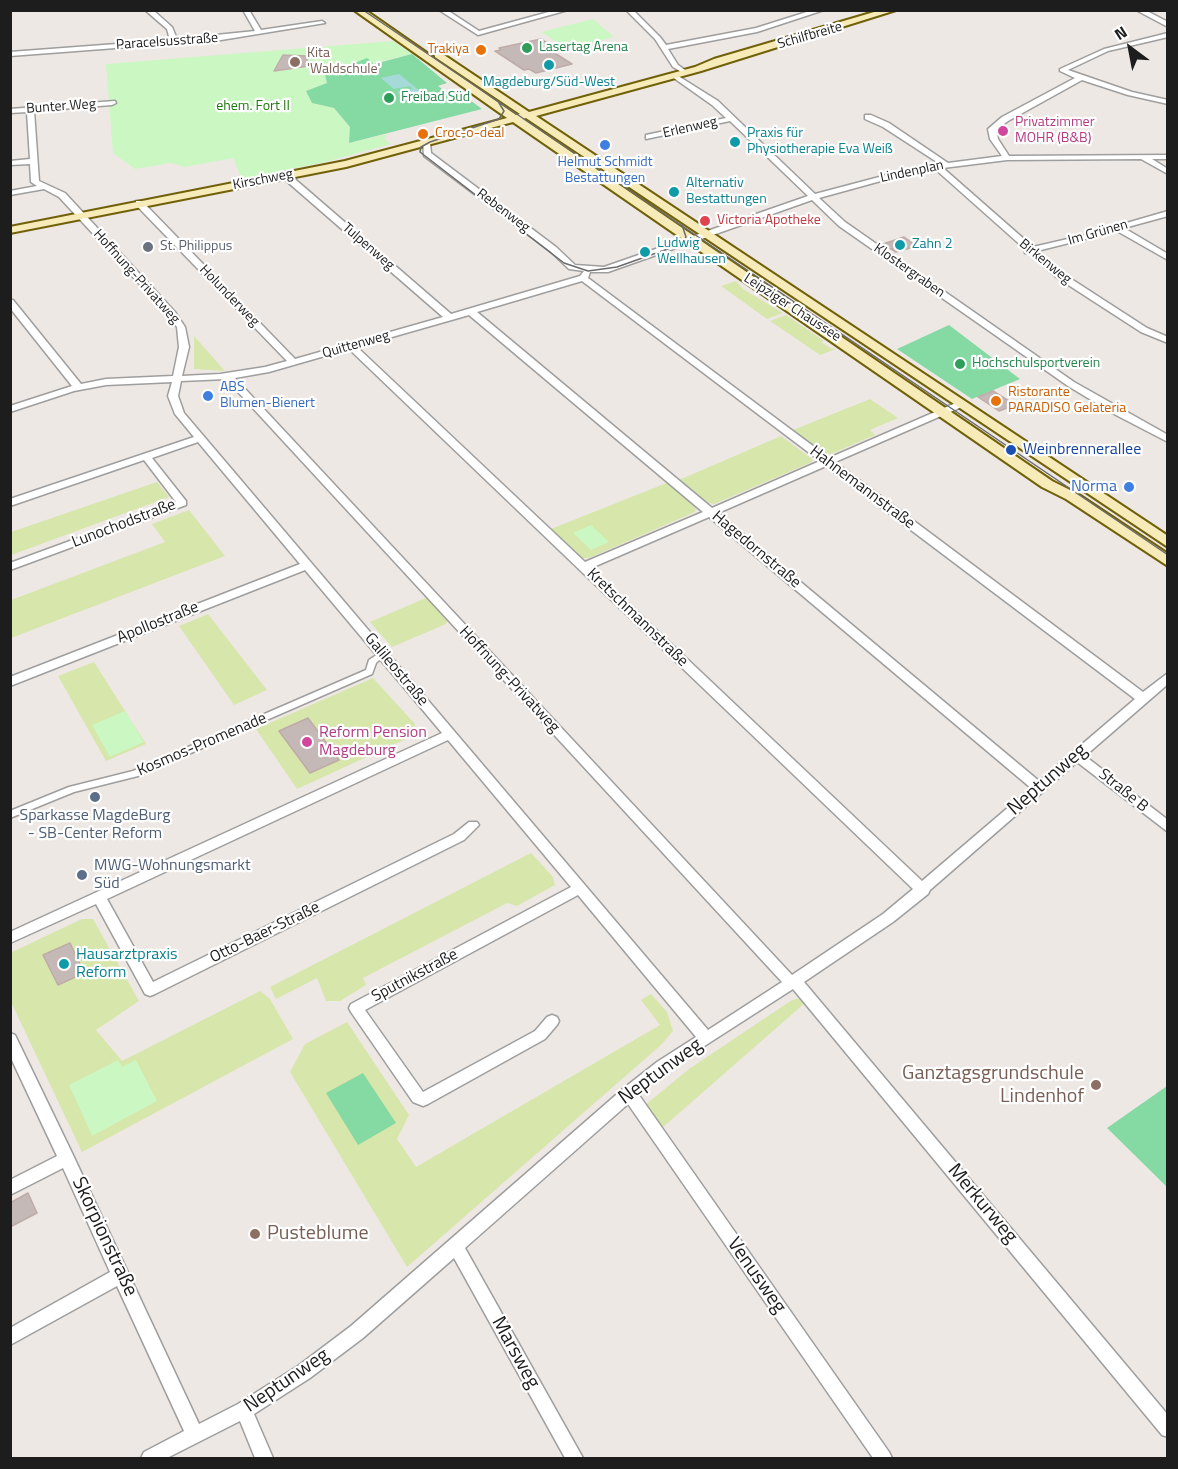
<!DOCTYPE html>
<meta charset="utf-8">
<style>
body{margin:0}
#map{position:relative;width:1178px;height:1469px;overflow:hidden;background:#eee8e4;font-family:"Titillium Web",sans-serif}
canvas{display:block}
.frame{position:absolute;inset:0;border:12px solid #1d1d1d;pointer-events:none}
.north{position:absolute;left:1100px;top:18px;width:60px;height:60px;-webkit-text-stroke:4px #fff;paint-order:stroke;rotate:328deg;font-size:16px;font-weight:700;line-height:24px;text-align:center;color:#1d1d1d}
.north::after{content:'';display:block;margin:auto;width:21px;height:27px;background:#1d1d1d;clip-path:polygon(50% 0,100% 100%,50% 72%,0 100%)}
</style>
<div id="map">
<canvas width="1178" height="1469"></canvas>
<div class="frame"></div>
<div class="north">N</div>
</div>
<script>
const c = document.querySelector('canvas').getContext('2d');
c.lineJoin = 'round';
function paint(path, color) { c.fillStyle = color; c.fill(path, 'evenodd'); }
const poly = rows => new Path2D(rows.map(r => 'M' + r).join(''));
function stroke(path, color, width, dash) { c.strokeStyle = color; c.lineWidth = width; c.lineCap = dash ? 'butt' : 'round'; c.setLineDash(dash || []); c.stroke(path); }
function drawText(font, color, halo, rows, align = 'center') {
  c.font = font + ' "Titillium Web",sans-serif'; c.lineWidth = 4.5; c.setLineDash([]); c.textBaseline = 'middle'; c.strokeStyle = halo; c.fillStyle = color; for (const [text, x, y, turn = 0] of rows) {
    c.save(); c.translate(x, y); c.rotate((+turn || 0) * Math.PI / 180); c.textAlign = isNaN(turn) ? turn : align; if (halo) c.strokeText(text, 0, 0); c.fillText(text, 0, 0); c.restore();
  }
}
paint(poly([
 [736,281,743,289,783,313,767,319,721,286],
 [786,315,824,341,821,342,830,348,836,349,820,355,770,321],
 [194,336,225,371,194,369],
 [870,399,898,418,870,430,875,435,831,454,823,453,793,430],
 [781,436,812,459,812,462,714,504,706,502,679,480],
 [157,482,169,497,11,555,11,532],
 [669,482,696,508,695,512,589,558,582,558,551,529],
 [189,510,225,556,11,638,11,600,165,542,152,524],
 [428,597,448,619,446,624,392,647,370,622],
 [208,614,267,690,234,705,179,626],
 [94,662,146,744,106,761,58,676],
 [373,678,415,724,415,730,410,737,297,789,256,729],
 [308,718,339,759,310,773,280,731],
 [531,853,553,877,555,885,517,906,507,903,363,978,366,985,340,1001,326,1001,317,978,276,999,270,987],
 [82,919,93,919,139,1001,96,1030,122,1061,260,991,270,999,293,1039,82,1152,11,1002,10,953],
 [651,994,667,1012,673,1031,661,1045,407,1267,290,1072,305,1044,347,1022,409,1115,397,1139,416,1167,660,1025,641,1000],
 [800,998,805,1003,661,1129,644,1106,689,1069,792,1000]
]), '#d7e6ab');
paint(poly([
 [593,19,614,37,568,49,541,32],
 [393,41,412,54,325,75,328,83,317,89,312,103,334,108,350,127,349,143,388,134,384,138,391,144,325,162,242,179,233,158,185,167,171,163,135,169,113,153,106,64],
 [591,525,609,542,591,550,573,533],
 [125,711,144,742,110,757,92,725],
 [118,1060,122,1067,136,1060,157,1101,92,1136,69,1085]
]), '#cbf7c2');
paint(poly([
 [412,54,447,83,438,86,449,94,459,92,482,109,349,143,350,127,334,108,312,103,306,91,327,83,325,75,367,58,374,64],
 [949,325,1020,379,972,399,897,349],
 [363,1073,396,1123,358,1145,326,1093],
 [1167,1086,1167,1187,1107,1128]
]), '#85daa4');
paint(poly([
 [399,74,426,96,406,100,397,92,412,89,410,86,394,89,381,78]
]), '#a6dad9');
const building = poly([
 [541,39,558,50,553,52,572,64,536,73,529,69,524,70,495,51,501,50,499,48,541,39],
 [283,55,306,56,309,66,274,71,283,55],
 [904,237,917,246,896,252,883,244,904,237],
 [993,391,1015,405,999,411,978,397,993,391],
 [308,718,339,760,310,773,279,731,308,718],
 [70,943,84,973,58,985,43,955,70,943],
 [28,1193,37,1213,10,1227,10,1203,28,1193]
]);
paint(building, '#c5b9b7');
stroke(building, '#bfaba7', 1.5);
const pedestrian = poly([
 [381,652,385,655,376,663,372,674,138,776,74,792,10,818,10,811,69,787,133,771,366,670,369,660,381,652]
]);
const minor = poly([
 [145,10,153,10,172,27,177,39,255,31,243,10,249,10,261,30,322,21,325,23,221,40,10,56,10,52,170,40,167,29,145,10],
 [439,10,447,10,479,31,556,10,568,10,478,35,439,10],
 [626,10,633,10,660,37,666,45,756,28,813,10,824,10,757,32,668,49,678,65,688,72,685,74,673,67,655,39,626,10],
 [1136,10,1145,10,1168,22,1168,27,1136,10],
 [1168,33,1168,37,1108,51,1068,70,1132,92,1168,100,1168,104,1128,95,1082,80,1008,121,996,130,998,139,1009,156,1168,155,1168,159,1152,159,1168,169,1168,174,1141,159,1007,160,943,168,1033,247,1085,235,1168,211,1168,216,1124,228,1168,254,1168,260,1117,231,1037,251,1062,273,1147,328,1168,337,1168,343,1141,332,1056,277,1029,253,1025,253,1025,249,935,169,917,171,819,198,845,222,1074,382,1168,435,1168,442,1116,415,1068,386,839,226,812,200,608,272,590,272,588,278,829,458,958,402,964,402,964,406,835,462,1143,692,1168,673,1168,684,1085,756,1168,820,1168,832,1077,762,930,890,928,894,893,922,804,982,1168,1415,1168,1437,1162,1435,793,989,667,1070,639,1095,889,1452,892,1458,873,1458,628,1104,465,1248,583,1458,565,1458,454,1258,363,1338,310,1378,254,1414,273,1458,255,1458,240,1421,167,1458,141,1458,144,1452,184,1431,117,1286,10,1345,10,1328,110,1272,63,1168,10,1195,10,1180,57,1156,10,1056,10,1033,15,1035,72,1153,199,1424,238,1404,298,1366,351,1326,624,1088,657,1062,696,1037,578,895,365,1010,423,1092,535,1031,547,1017,552,1015,557,1017,559,1021,557,1025,545,1039,428,1104,423,1106,413,1102,351,1012,349,1008,351,1004,571,887,448,740,107,899,153,982,454,834,469,822,477,822,479,825,464,840,155,994,150,996,145,994,96,904,10,943,10,932,442,733,305,570,10,686,10,677,300,564,198,442,152,458,186,501,186,505,10,570,10,563,176,502,144,460,10,506,10,499,194,437,175,414,168,396,172,382,106,385,74,391,10,412,10,406,72,386,10,308,10,300,13,300,81,384,106,379,173,376,179,347,177,327,169,316,59,197,44,189,10,195,10,191,37,186,31,182,30,164,10,165,10,161,30,159,27,112,10,113,10,109,115,101,116,103,112,105,34,111,39,181,65,193,175,312,185,327,189,347,182,376,220,374,265,367,287,361,136,205,136,201,142,201,295,359,443,317,283,178,283,174,289,174,451,314,580,276,584,271,569,269,550,251,424,156,423,141,430,143,431,153,556,247,575,265,604,267,808,196,730,121,646,139,646,135,726,118,712,105,671,76,671,74,675,74,718,101,815,194,917,167,940,164,883,127,865,119,865,115,871,115,889,123,948,163,1002,156,990,139,988,129,1002,117,1075,78,1060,71,1060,69,1104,49,1168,33],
 [582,281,820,461,712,508,477,312,582,281],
 [469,315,703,512,585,562,357,347,469,315],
 [349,349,913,889,883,914,792,975,235,378,269,372,349,349],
 [226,379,782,982,708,1030,184,413,178,396,181,381,226,379],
 [826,466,1135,699,1039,781,718,513,826,466],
 [709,517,1031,788,922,881,591,568,709,517]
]);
const secondary = poly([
 [354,10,365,10,516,115,520,114,435,57,435,53,441,53,529,112,695,67,714,59,881,10,896,10,701,71,536,116,1168,536,1168,547,526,118,523,119,1052,481,1076,493,1168,554,1168,566,1066,499,1042,487,513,122,346,167,10,233,10,227,345,161,507,118,354,10]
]);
stroke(pedestrian, '#9e9e9e', 3);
stroke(minor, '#9e9e9e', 3);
stroke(secondary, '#706109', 4);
paint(pedestrian, '#fff');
paint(minor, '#fff');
paint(secondary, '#f7ebb9');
stroke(poly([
 [363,10,1168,555],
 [499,103,504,111,499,119,430,142,421,147,420,152,564,263,588,271,617,267,679,245,686,237,682,225]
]), '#6b6b6b', 1.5);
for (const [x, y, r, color] of [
 [527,48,6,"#2e9e5b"],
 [481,50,6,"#e8710a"],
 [295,62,6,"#8d6e63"],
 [549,65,6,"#0f9aa8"],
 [389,98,6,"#2e9e5b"],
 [1003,131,6,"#d1479c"],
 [423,134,6,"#e8710a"],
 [735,142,6,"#0f9aa8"],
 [605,145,6,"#3f7fe0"],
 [674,192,6,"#0f9aa8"],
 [705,221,6,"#e0444e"],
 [900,245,6,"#0f9aa8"],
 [148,247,6,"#6b7280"],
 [645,252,6,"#0f9aa8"],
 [960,364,6,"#2e9e5b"],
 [208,396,6,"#3f7fe0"],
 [996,401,6,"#e8710a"],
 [1011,450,6,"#1a4fb4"],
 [1129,487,6,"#3f7fe0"],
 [307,742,6,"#d1479c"],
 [95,797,6,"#5c6f8a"],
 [82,875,6,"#5c6f8a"],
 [64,964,6,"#0f9aa8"],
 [1096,1085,6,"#8d6e63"],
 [255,1234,6,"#8d6e63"]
]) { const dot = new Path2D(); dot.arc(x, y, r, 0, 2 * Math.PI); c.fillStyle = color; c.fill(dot); stroke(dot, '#fff', 2); }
drawText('14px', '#1d1d1d', '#fff', [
 ["Schilfbreite",810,36,-16],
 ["Paracelsusstraße",167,42,-4],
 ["Bunter Weg",61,107,-4],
 ["Erlenweg",690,128,-13],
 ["Lindenplan",912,172,-12],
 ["Kirschweg",263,180,-11],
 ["Rebenweg",503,211,37],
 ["Im Grünen",1098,233,-16],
 ["Tulpenweg",368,247,41],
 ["Birkenweg",1045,262,39],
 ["Klostergraben",909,271,35],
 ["Hoffnung-Privatweg",136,277,48],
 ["Holunderweg",229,296,46],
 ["Leipziger Chaussee",792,308,33],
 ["Quittenweg",356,345,-16]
]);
drawText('14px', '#27864d', '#fff', [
 ["Lasertag Arena",539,48],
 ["Freibad Süd",401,98],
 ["Hochschulsportverein",972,364]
], 'left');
drawText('14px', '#c56008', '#fff', [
 ["Trakiya",469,50,"right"],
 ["Croc-o-deal",435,134],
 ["Ristorante",1008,393],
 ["PARADISO Gelateria",1008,409]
], 'left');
drawText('14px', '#785e54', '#fff', [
 ["Kita",307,54],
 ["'Waldschule'",307,70]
], 'left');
drawText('14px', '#0d838f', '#fff', [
 ["Magdeburg/Süd-West",549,83,"center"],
 ["Praxis für",747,134],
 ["Physiotherapie Eva Weiß",747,150],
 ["Alternativ",686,184],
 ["Bestattungen",686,200],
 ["Ludwig",657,244],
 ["Wellhausen",657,260],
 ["Zahn 2",912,245]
], 'left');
drawText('14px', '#217710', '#fff', [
 ["ehem. Fort II",253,107]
]);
drawText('14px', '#b23c85', '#fff', [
 ["Privatzimmer",1015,123],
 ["MOHR (B&B)",1015,139]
], 'left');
drawText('14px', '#366cbe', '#fff', [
 ["Helmut Schmidt",605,163],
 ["Bestattungen",605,179],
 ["ABS",220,388,"left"],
 ["Blumen-Bienert",220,404,"left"]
]);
drawText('14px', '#be3a42', '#fff', [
 ["Victoria Apotheke",717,221]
], 'left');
drawText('14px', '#5b616d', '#fff', [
 ["St. Philippus",160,247]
], 'left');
drawText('16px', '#164399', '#fff', [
 ["Weinbrennerallee",1023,450]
], 'left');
drawText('16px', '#366cbe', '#fff', [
 ["Norma",1117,487]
], 'right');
drawText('16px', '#1d1d1d', '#fff', [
 ["Hahnemannstraße",862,488,37],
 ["Lunochodstraße",124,524,-21],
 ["Hagedornstraße",756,550,40],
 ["Kretschmannstraße",637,618,44],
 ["Apollostraße",158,623,-22],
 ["Galileostraße",396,670,50],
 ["Hoffnung-Privatweg",509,680,47],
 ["Kosmos-Promenade",202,745,-23],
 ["Straße B",1123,791,39],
 ["Otto-Baer-Straße",265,933,-26],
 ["Sputnikstraße",415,976,-28]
]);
drawText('16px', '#b23c85', '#fff', [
 ["Reform Pension",319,733],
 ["Magdeburg",319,751]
], 'left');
drawText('16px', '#4e5e75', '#fff', [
 ["Sparkasse MagdeBurg",95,816],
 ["- SB-Center Reform",95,834],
 ["MWG-Wohnungsmarkt",94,866,"left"],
 ["Süd",94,884,"left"]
]);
drawText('16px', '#0d838f', '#fff', [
 ["Hausarztpraxis",76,955],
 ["Reform",76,973]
], 'left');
drawText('20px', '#1d1d1d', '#fff', [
 ["Neptunweg",1048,780,-41],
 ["Neptunweg",661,1072,-36],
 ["Merkurweg",982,1204,50],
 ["Skorpionstraße",104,1237,65],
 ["Venusweg",756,1276,55],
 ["Marsweg",515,1353,61],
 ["Neptunweg",287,1381,-34]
]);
drawText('20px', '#785e54', '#fff', [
 ["Ganztagsgrundschule",1084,1074],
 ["Lindenhof",1084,1097],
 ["Pusteblume",267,1234,"left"]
], 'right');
</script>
